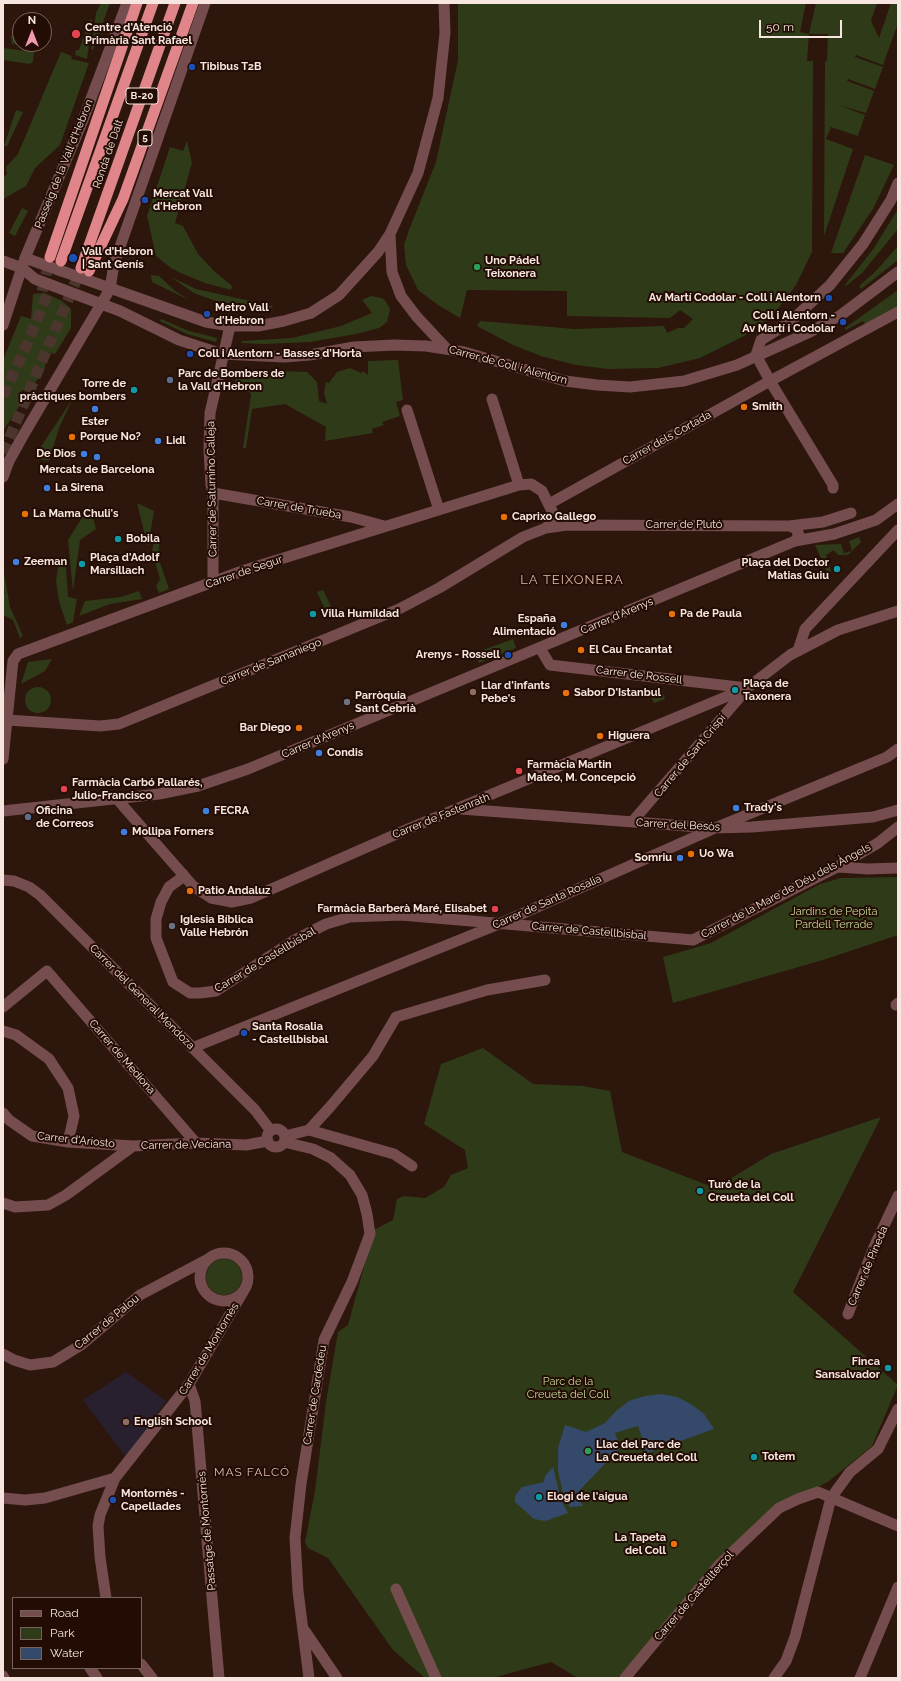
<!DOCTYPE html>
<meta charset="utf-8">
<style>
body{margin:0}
#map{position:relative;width:901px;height:1681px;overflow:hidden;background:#2d160c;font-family:Raleway,sans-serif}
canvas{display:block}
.frame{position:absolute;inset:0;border:4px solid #f7e6df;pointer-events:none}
.legend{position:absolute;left:12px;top:1597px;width:130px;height:72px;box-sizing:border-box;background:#230c04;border:1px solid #78635c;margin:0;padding:5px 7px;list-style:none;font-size:12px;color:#f7e6df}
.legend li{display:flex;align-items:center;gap:8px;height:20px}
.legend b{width:20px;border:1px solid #78635c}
.north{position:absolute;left:12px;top:12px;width:40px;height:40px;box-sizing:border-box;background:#230c04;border:1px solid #78635c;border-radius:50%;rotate:0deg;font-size:11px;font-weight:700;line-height:16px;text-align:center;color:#f7e6df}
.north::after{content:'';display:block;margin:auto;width:14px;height:18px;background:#f29aaf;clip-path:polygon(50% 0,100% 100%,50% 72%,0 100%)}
.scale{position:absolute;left:759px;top:20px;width:83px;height:18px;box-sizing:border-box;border:2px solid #f7e6df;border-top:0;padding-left:5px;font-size:12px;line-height:14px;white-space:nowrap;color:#f7e6df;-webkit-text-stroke:3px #230c04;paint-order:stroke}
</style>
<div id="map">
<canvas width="901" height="1681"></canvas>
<div class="frame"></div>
<ul class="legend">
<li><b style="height:5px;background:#754d4e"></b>Road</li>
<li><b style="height:11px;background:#2f3b18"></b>Park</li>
<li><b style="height:11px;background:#354a6a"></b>Water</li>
</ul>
<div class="north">N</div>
<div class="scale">50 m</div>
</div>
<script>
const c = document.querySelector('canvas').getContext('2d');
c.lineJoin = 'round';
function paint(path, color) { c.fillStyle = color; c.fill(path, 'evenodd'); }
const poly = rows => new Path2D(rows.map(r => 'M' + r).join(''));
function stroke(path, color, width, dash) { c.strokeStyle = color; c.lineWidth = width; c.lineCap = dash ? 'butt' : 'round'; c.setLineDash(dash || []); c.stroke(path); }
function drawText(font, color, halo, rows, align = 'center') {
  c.font = font + ' Raleway,sans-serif'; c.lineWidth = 4; c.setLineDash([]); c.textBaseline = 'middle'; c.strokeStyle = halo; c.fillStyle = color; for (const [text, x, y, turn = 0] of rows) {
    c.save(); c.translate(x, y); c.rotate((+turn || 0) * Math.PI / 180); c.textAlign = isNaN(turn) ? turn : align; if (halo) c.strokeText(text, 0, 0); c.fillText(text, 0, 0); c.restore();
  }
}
paint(poly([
 [126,1372,166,1401,138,1443,126,1457,83,1400]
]), '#28202f');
paint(poly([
 [101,3,110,3,93,50,91,49,92,46,96,13],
 [458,3,806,3,800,32,809,34,816,3,877,3,871,21,879,38,891,3,898,3,898,23,883,65,856,55,855,57,883,67,875,89,848,79,847,81,874,91,866,113,838,105,865,115,858,136,831,127,826,139,853,149,824,236,825,61,827,61,828,34,809,34,807,61,813,61,812,252,796,285,777,310,767,320,744,336,700,358,658,368,608,369,576,365,541,356,513,345,477,326,480,321,574,329,664,326,667,333,678,328,684,328,693,319,680,310,670,318,567,316,567,291,467,290,460,318,438,305,418,290,406,265,404,245,409,230,436,162,458,60],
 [90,19,92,20,87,59,75,55,76,50,79,50],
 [13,35,20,35,20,44,37,44,37,46,12,44,11,36],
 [3,48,34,52,33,62,30,64,3,60],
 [61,52,72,56,71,59,89,63,60,145,35,168,26,186,3,199,3,177,7,174,6,167,18,154],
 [16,110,23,112,8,144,7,146,4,146],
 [187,141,192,163,175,223,183,226,198,254,214,271,232,286,231,290,205,283,181,273,171,268,156,256,147,216,170,147,183,151],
 [865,155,894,165,873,209,843,253,831,253],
 [22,208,28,211,15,236,9,233],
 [898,209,898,229,862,273,846,286,845,285,874,248],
 [898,246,898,260,861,289,859,286,875,272],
 [151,275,159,276,174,290,189,300,152,282],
 [171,277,196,289,273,306,272,308,249,307,216,301,194,293],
 [898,290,898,307,866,325,863,321,846,330,845,328],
 [45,293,62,301,71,309,71,328,55,354,46,352,45,368,29,392,21,390,20,405,3,431,3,360,21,316,31,319,33,294],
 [371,296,381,298,385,300,390,309,387,322,379,328,356,334,310,342,264,344,241,343,242,341,292,338,341,326,372,313,362,300],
 [161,319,189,331,217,338,216,342,187,334,160,321],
 [398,360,403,400,396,402,400,416,382,422,384,425,372,429,373,433,325,441,326,427,285,404,252,409,246,448,243,448,251,395,250,392,234,389,236,376,234,369,307,372,317,382,319,401,327,404,324,393,326,382,329,383,337,372,350,368,361,373,363,371,368,375,368,361],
 [72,400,59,428,49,461,39,459,38,451],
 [137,503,154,511,148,547],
 [90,505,96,529,80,540,73,591,68,540],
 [155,535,160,539,158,557,169,589,159,593,156,586,160,579,152,551],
 [859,537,861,542,848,555,838,555,834,550,826,555,831,571,828,574,815,545,841,544,844,553,852,551,849,541],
 [65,556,68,597,77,599,73,622,67,625,59,601,56,581,59,562],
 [3,568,10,607,23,636,20,638,13,620,3,615,3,596,5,592,3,589],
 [323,590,331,606,325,609,317,592],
 [139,591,142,599,110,604,79,616,85,601,121,597],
 [513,639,516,648,479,663,475,653],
 [52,659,45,671,21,684,28,662],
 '25 700a13 13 0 1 1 26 0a13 13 0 1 1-26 0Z',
 [661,688,665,699,654,703,648,690],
 [898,877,898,935,823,960,673,1003,663,957,711,943,820,884,841,878],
 [483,1048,533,1084,583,1086,610,1091,622,1152,715,1188,771,1154,881,1117,793,1292,898,1385,872,1446,829,1481,813,1490,783,1500,734,1545,619,1678,578,1678,551,1662,492,1678,425,1678,393,1650,328,1558,308,1548,305,1542,315,1491,326,1402,338,1332,348,1325,374,1230,393,1220,397,1199,404,1196,425,1198,444,1187,451,1175,468,1168,465,1150,424,1124,441,1064],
 '206 1277a18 18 0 1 1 36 0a18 18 0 1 1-36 0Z'
]), '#2f3b18');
paint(poly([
 [661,1394,677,1397,691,1404,704,1414,714,1429,647,1453,638,1426,615,1433,620,1448,576,1494,583,1506,570,1507,563,1493,558,1471,558,1448,565,1425,586,1432,605,1423,616,1411,629,1401,645,1396],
 [553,1467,561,1500,568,1513,545,1521,534,1519,515,1502,515,1496,522,1487,544,1482,545,1476]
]), '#354a6a');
stroke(poly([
 [42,291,50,258],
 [3,396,28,342,61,261],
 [3,453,81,269]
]), '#4b352c', 11, [11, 5.5]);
stroke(poly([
 [390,234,392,272,401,296,417,317,446,348],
 [3,261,22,268],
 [311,313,339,295,378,252,390,234,418,173,438,98,445,33,444,3],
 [492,399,519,485],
 [407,410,439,510],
 [833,488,833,485,770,381,898,312],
 [213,493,351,517,384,526],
 [549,504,770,381,756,355,761,340,790,322,830,285,863,244,891,200,898,183],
 [789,526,823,522,851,513],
 [213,582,213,493,211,485,209,450,210,413,230,326],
 [540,648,550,665,747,688],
 [798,651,805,629,898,530],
 [7,720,100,726,119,724,399,609,439,588,523,537,546,528,567,525,789,526,795,528,797,531,799,535,795,541],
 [3,759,13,661,18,654,245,570,519,485,531,484,542,491,553,513,551,522,546,528],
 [117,799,193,886,211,898,232,902,251,898,408,829,747,688,790,655,838,630,898,611],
 [461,809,713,828,752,827,873,817,898,810],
 [3,811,159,794,198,786,248,769,795,541,834,534,876,520,898,504],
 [632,822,746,690],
 [838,867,868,869,898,868],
 [183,874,180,879,169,887,161,902,156,919,156,938,173,982,190,993,200,993,216,991,293,941,326,924,350,917,401,915,693,940,837,867,878,843,898,827],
 [3,880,14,881,29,887,40,895,255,1110,271,1131],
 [896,1005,898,1003],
 [3,1007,47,971,196,1143],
 [3,1031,16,1035,49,1059,68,1088,74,1116,68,1142],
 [192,1048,499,924,715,828,887,757,898,749],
 [3,1113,9,1120,32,1136,68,1142,133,1146],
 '267 1138a9 9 0 1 1 18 0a9 9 0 1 1-18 0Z',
 [309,1130,394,1154,412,1166],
 [285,1136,309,1130,330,1107,373,1056,396,1017,487,990,545,980],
 [284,1142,313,1149,331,1158,350,1175,362,1195,367,1214,370,1234,352,1282,324,1340,301,1484,295,1538,298,1591,309,1678],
 [3,1203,15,1207,48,1205,66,1195,133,1146,196,1143,246,1145,268,1141],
 '200 1277a24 24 0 1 1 48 0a24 24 0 1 1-48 0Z',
 [848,1314,874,1247,898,1196],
 [3,1354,14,1360,30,1365,53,1362,81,1345,140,1295,208,1259],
 [189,1384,195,1401,219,1678],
 [3,1498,25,1500,45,1498,115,1478],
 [396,1589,436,1678],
 [106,1598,100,1557,98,1526,100,1515,115,1478,189,1384,243,1292],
 [305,1631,337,1678],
 [141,1664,152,1678],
 [90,1668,97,1678],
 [3,1676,4,1678],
 [625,1678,719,1565,779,1508,798,1499,818,1492,898,1526],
 [860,1678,898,1587]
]), '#754d4e', 11);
stroke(poly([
 [25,258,206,322,230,326,258,326,284,321,311,313],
 [22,268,35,279,120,311,179,340,222,354,284,357,310,355,354,347,394,345,426,346,464,352,565,381,597,385,630,387,684,381,737,365,810,332,841,315,898,272],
 [3,325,25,258,83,120,127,3],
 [3,477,9,461,24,434,110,289,114,264,205,3],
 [774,1678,786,1661,795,1637,831,1498,850,1472,878,1449,898,1409]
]), '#754d4e', 11);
stroke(poly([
 [50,257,137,3],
 [61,261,153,3],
 [81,268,175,3],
 [89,271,123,199,193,3]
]), '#e0868a', 11);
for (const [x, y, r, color] of [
 [76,34,5,"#e0444e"],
 [192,67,4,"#1a4fb4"],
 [145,200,4,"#1a4fb4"],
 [73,258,5,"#1a4fb4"],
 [477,267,4,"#2e9e5b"],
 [829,298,4,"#1a4fb4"],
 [207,314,4,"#1a4fb4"],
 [843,322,4,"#1a4fb4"],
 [190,354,4,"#1a4fb4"],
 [170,380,4,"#5c6f8a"],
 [134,390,4,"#0f9aa8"],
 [744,407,4,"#e8710a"],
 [95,409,4,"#3f7fe0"],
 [72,437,4,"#e8710a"],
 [158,441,4,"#3f7fe0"],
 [84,454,4,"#3f7fe0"],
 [97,457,4,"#3f7fe0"],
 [47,488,4,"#3f7fe0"],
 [25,514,4,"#e8710a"],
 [504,517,4,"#e8710a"],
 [118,539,4,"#0f9aa8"],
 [16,562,4,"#3f7fe0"],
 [82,564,4,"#0f9aa8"],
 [837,569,4,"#0f9aa8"],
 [313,614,4,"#0f9aa8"],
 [672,614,4,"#e8710a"],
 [564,625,4,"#3f7fe0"],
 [581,650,4,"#e8710a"],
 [508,655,4,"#1a4fb4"],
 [735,690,4,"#0f9aa8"],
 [473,692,4,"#8d6e63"],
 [566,693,4,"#e8710a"],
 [347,702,4,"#6b7280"],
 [299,728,4,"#e8710a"],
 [600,736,4,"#e8710a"],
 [319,753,4,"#3f7fe0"],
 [519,771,4,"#e0444e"],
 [64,789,4,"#e0444e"],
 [736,808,4,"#3f7fe0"],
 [206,811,4,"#3f7fe0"],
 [28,817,4,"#5c6f8a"],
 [124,832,4,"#3f7fe0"],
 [691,854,4,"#e8710a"],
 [680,858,4,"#3f7fe0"],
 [190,891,4,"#e8710a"],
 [495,909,4,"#e0444e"],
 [172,926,4,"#6b7280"],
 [244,1033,4,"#1a4fb4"],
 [700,1191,4,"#0f9aa8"],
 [888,1368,4,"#0f9aa8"],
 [126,1422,4,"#8d6e63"],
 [588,1451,4,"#2e9e5b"],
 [754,1457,4,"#0f9aa8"],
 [539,1497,4,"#0f9aa8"],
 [113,1500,4,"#1a4fb4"],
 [674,1544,4,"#e8710a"]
]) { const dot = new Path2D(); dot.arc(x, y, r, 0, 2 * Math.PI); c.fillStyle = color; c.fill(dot); stroke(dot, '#230c04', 1.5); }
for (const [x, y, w] of [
 [142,96,32],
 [145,138,14]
]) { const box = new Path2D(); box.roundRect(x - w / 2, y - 8, w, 16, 3); c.fillStyle = '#230c04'; c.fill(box); stroke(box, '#f7e6df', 1); }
drawText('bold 10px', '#f7e6df', null, [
 ["B-20",142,96],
 ["5",145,138]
]);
drawText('bold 11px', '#f7e6df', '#230c04', [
 ["Centre d'Atenció",85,28],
 ["Primària Sant Rafael",85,41],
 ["Tibibus T2B",200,67],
 ["Mercat Vall",153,194],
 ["d'Hebron",153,207],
 ["Vall d’Hebron",82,252],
 ["| Sant Genís",82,265],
 ["Uno Pádel",485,261],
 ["Teixonera",485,274],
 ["Av Martí Codolar - Coll i Alentorn",821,298,"right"],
 ["Metro Vall",215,308],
 ["d'Hebron",215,321],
 ["Coll i Alentorn -",835,316,"right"],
 ["Av Martí i Codolar",835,329,"right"],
 ["Coll i Alentorn - Basses d'Horta",198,354],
 ["Parc de Bombers de",178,374],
 ["la Vall d'Hebron",178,387],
 ["Torre de",126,384,"right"],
 ["pràctiques bombers",126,397,"right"],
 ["Smith",752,407],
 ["Ester",95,422,"center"],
 ["Porque No?",80,437],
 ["Lidl",166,441],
 ["De Dios",76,454,"right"],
 ["Mercats de Barcelona",97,470,"center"],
 ["La Sirena",55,488],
 ["La Mama Chuli's",33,514],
 ["Caprixo Gallego",512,517],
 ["Bobila",126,539],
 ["Plaça d'Adolf",90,558],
 ["Marsillach",90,571],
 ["Zeeman",24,562],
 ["Plaça del Doctor",829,563,"right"],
 ["Matias Guiu",829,576,"right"],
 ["Villa Humildad",321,614],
 ["Pa de Paula",680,614],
 ["España",556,619,"right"],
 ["Alimentació",556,632,"right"],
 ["El Cau Encantat",589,650],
 ["Arenys - Rossell",500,655,"right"],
 ["Plaça de",743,684],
 ["Taxonera",743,697],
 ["Llar d'infants",481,686],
 ["Pebe's",481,699],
 ["Sabor D'Istanbul",574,693],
 ["Parròquia",355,696],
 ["Sant Cebrià",355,709],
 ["Bar Diego",291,728,"right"],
 ["Higuera",608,736],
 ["Condis",327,753],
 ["Farmàcia Martin",527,765],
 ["Mateo, M. Concepció",527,778],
 ["Farmàcia Carbó Pallarés,",72,783],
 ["Julio-Francisco",72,796],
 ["Trady's",744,808],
 ["Oficina",36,811],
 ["de Correos",36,824],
 ["FECRA",214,811],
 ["Mollipa Forners",132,832],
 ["Uo Wa",699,854],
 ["Somriu",672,858,"right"],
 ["Patio Andaluz",198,891],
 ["Farmàcia Barberà Maré, Elisabet",487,909,"right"],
 ["Iglesia Bíblica",180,920],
 ["Valle Hebrón",180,933],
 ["Santa Rosalia",252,1027],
 ["- Castellbisbal",252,1040],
 ["Turó de la",708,1185],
 ["Creueta del Coll",708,1198],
 ["Finca",880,1362,"right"],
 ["Sansalvador",880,1375,"right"],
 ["English School",134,1422],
 ["Llac del Parc de",596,1445],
 ["La Creueta del Coll",596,1458],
 ["Totem",762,1457],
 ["Montornès -",121,1494],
 ["Capellades",121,1507],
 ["Elogi de l'aigua",547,1497],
 ["La Tapeta",666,1538,"right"],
 ["del Coll",666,1551,"right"]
], 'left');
drawText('11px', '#f7e6df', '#230c04', [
 ["Ronda de Dalt",108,154,-71],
 ["Passeig de la Vall d'Hebron",64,164,-68],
 ["Carrer de Coll i Alentorn",508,365,15],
 ["Carrer dels Cortada",667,438,-29],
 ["Carrer de Saturnino Calleja",212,489,-91],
 ["Carrer de Trueba",299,508,10],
 ["Carrer de Plutó",684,525],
 ["Carrer de Segur",244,572,-19],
 ["Carrer d'Arenys",617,616,-23],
 ["Carrer de Samaniego",271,662,-22],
 ["Carrer de Rossell",639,675,7],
 ["Carrer d'Arenys",318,740,-23],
 ["Carrer de Sant Crispí",690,756,-50],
 ["Carrer de Fastenrath",441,816,-22],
 ["Carrer del Besòs",678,825,3],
 ["Carrer de la Mare de Déu dels Àngels",786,891,-28],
 ["Carrer de Santa Rosalia",547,902,-24],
 ["Carrer de Castellbisbal",589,931,5],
 ["Carrer de Castellbisbal",265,960,-31],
 ["Carrer del General Mendoza",142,997,45],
 ["Carrer de Mediona",122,1057,49],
 ["Carrer d'Ariosto",76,1140,6],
 ["Carrer de Veciana",186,1145,-1],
 ["Carrer de Pineda",868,1266,-67],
 ["Carrer de Palou",107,1322,-39],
 ["Carrer de Montornès",209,1349,-59],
 ["Carrer de Cardedeu",315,1395,-81],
 ["Passatge de Montornès",207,1531,-95],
 ["Carrer de Castellterçol",694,1596,-49]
]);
drawText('11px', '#c1da99', '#230c04', [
 ["Jardins de Pepita",834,912],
 ["Pardell Terrade",834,925],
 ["Parc de la",568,1382],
 ["Creueta del Coll",568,1395]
]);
c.letterSpacing = '1px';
drawText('12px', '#dab9ad', '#230c04', [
 ["MAS FALCÓ",252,1472]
]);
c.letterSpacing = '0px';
c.letterSpacing = '1px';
drawText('13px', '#dab9ad', '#230c04', [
 ["LA TEIXONERA",572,580]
]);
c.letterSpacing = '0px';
</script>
